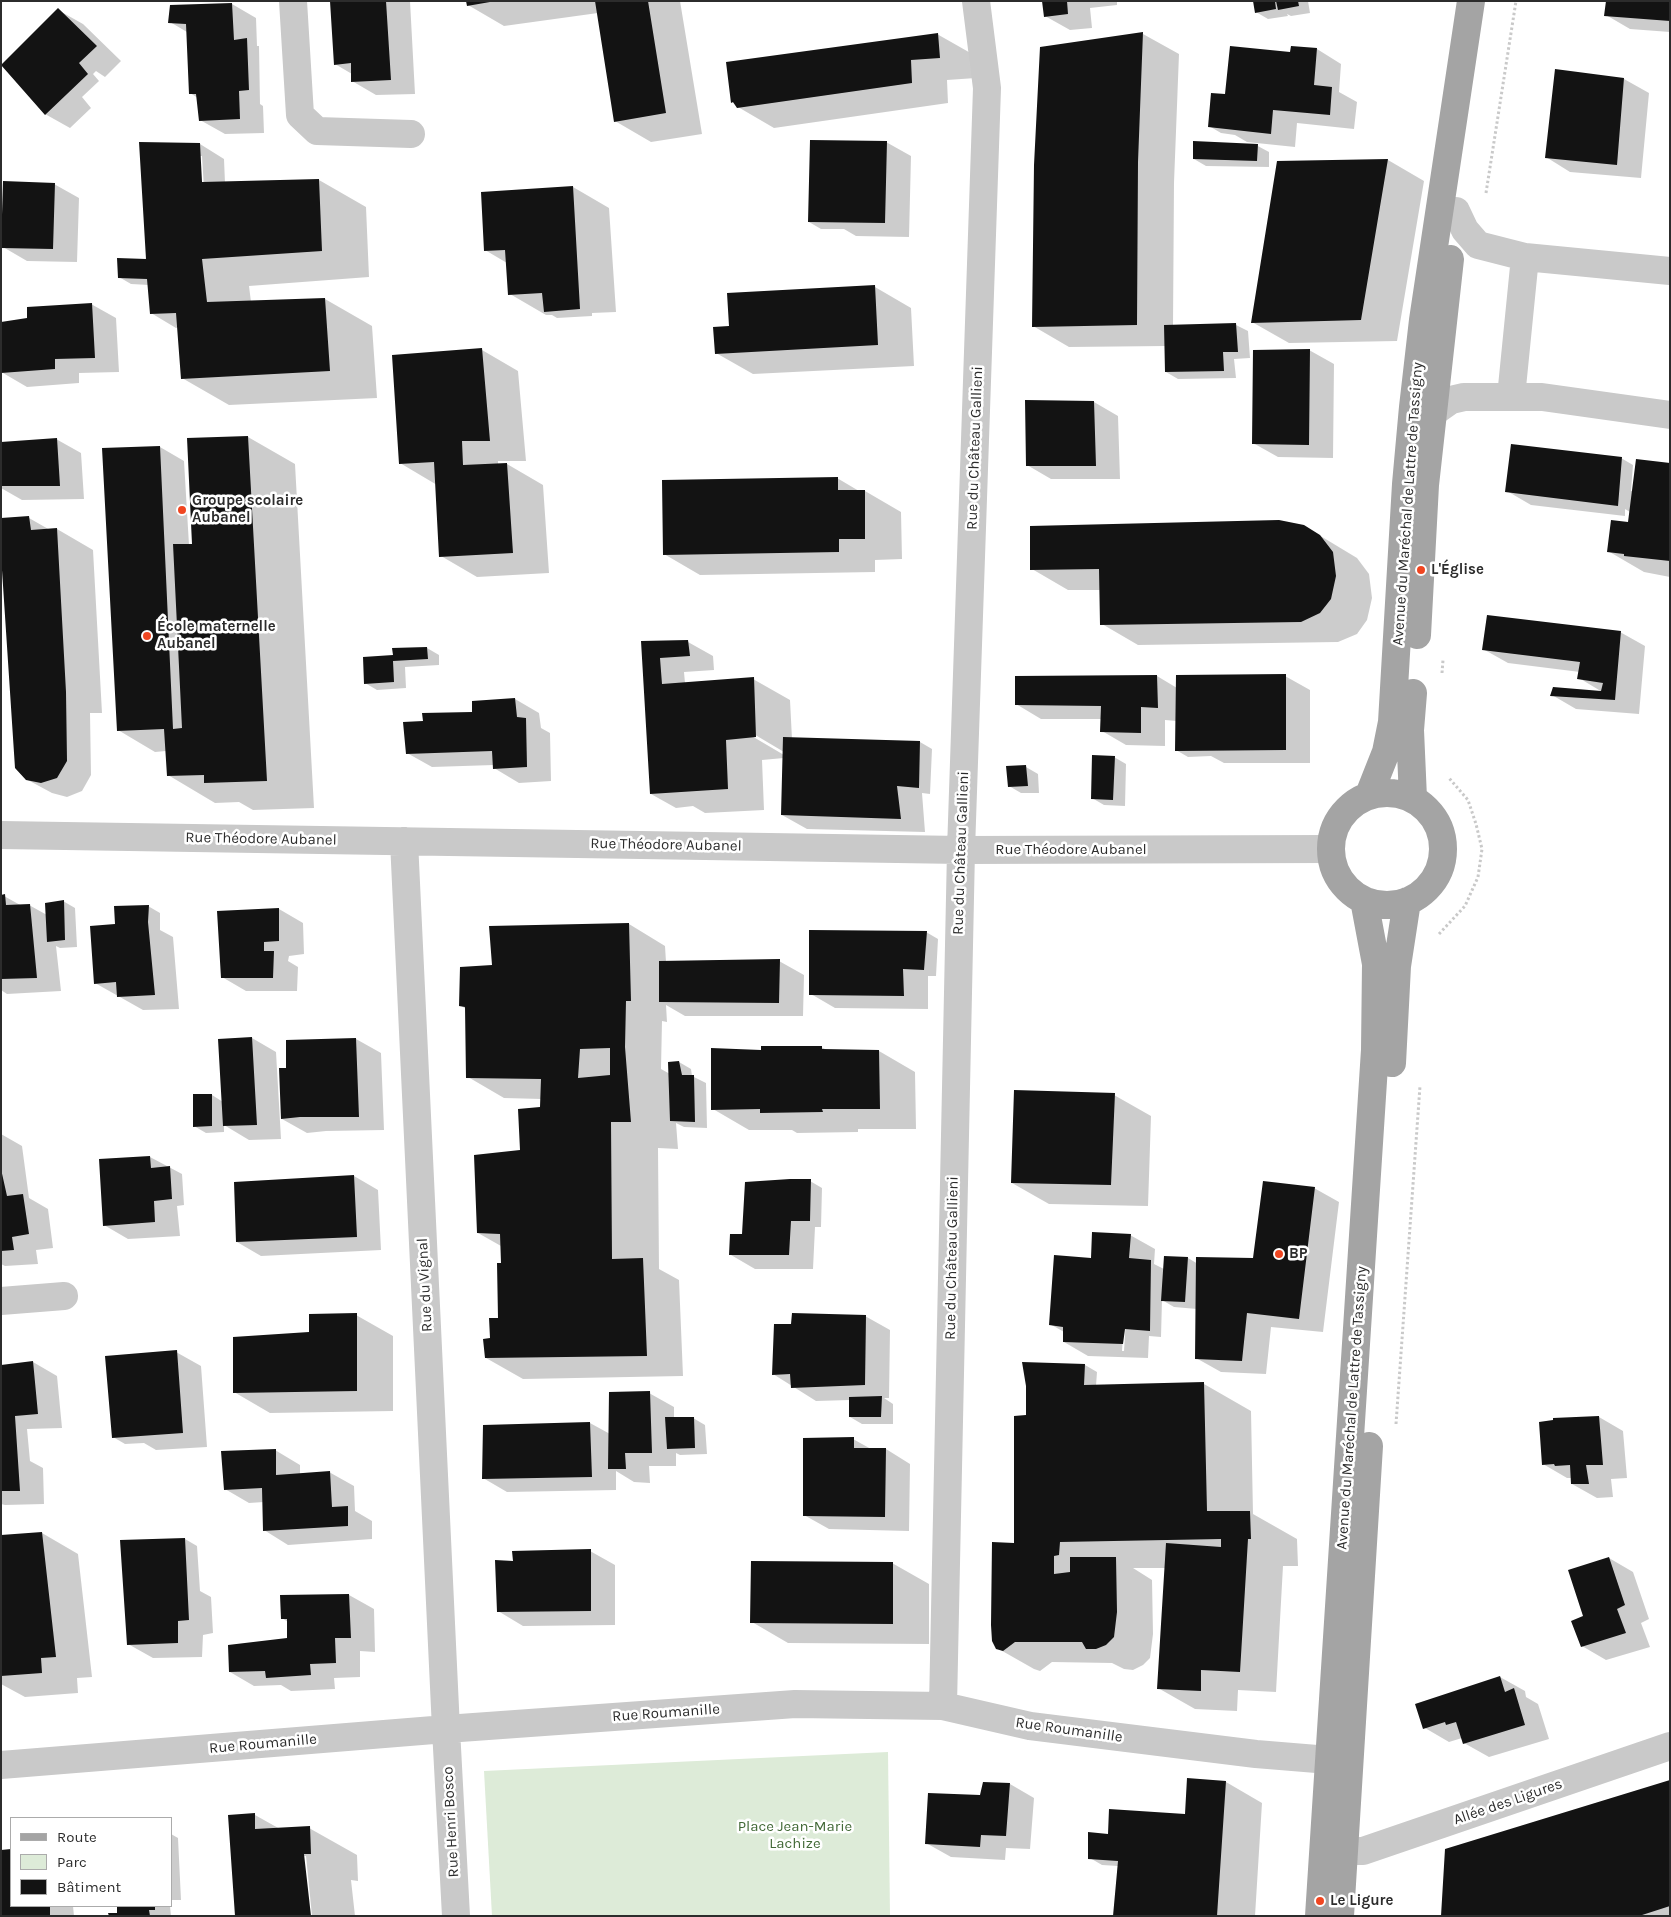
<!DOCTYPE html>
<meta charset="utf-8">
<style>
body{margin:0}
#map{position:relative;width:1671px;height:1917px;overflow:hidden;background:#fff;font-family:Karla,sans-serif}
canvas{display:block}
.frame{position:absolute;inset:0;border:2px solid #2c2c2c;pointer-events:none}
.legend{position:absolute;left:10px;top:1817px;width:162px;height:90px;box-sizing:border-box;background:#fff;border:1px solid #ababab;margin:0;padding:6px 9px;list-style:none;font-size:15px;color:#2c2c2c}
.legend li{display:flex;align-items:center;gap:10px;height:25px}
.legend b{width:25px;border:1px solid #ababab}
</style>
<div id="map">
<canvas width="1671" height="1917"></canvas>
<div class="frame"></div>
<ul class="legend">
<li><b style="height:6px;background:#a4a4a4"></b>Route</li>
<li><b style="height:14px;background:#ddebd8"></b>Parc</li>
<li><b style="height:14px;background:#131313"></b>Bâtiment</li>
</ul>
</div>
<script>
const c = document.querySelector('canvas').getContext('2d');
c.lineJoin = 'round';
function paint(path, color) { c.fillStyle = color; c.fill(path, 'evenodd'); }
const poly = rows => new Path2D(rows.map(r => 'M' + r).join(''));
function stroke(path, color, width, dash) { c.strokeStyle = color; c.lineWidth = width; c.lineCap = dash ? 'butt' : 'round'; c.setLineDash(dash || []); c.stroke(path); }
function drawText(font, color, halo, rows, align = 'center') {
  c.font = font + ' Karla,sans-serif'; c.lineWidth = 5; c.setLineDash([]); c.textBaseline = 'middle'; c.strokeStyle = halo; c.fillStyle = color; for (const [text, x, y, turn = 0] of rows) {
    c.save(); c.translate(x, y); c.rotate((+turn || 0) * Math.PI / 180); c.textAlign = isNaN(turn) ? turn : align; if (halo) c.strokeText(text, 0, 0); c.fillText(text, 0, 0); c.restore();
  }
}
paint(poly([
 [888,1752,890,1916,492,1916,484,1771]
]), '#ddebd8');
paint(poly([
 [340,1,410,1,415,94,376,95,352,81,352,74,335,64],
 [467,1,680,1,702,134,651,142,615,121,598,13,504,26,468,5],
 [1043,1,1117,1,1117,5,1090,8,1092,28,1070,30,1045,16],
 [1254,1,1308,1,1310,13,1291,16,1287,14,1288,16,1268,19,1256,12],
 [1670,1,1670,32,1630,29,1606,15],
 [232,4,256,18,257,46,259,46,260,104,263,106,264,133,225,134,200,120,198,98,190,93,187,32,170,22],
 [58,10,83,24,121,61,105,77,96,71,93,74,99,81,82,97,91,108,70,128,45,114],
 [937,34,974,55,976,78,947,80,948,103,774,128,738,107,732,102],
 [1143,34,1179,54,1174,183,1173,326,1236,325,1248,331,1250,358,1234,359,1236,378,1178,379,1166,372,1166,346,1069,347,1033,326],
 [1317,49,1341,64,1339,92,1357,102,1354,129,1297,123,1295,147,1247,142,1235,135,1221,133,1209,126,1226,95,1291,53],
 [1556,71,1624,79,1649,93,1641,178,1570,172,1546,157],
 [886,142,911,156,909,237,856,236,844,229,821,229,809,222],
 [200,144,224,159,225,183,319,180,366,207,369,277,249,286,251,302,325,299,372,326,377,398,229,405,182,378,179,327,176,328,151,313,149,285,131,284,119,277,145,260],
 [199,156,202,156,204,189,201,189],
 [1254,144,1269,152,1269,167,1206,166,1194,159,1254,145],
 [1388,160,1424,181,1397,341,1289,343,1252,322,1278,162],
 [54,184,79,198,77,262,27,261,3,247],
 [573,187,609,208,616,312,592,313,592,316,557,318,552,315,546,315,510,294,507,263,485,250],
 [875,287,911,308,914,366,753,374,716,353,730,327],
 [91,304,116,318,119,372,79,373,79,383,27,387,3,373,28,319],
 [482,350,518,371,526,461,498,461,498,465,507,464,543,485,549,573,477,577,441,556,437,485,400,463],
 [1309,350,1334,364,1333,458,1278,457,1253,443],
 [1094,402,1118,416,1120,479,1051,479,1027,465],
 [248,437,295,464,314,808,253,810,239,802,215,803,168,775,166,751,155,752,118,730,160,447,184,461,189,545,193,545],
 [56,439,81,453,84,499,22,500,1,488,1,443],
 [1621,458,1633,465,1631,491,1633,491,1670,464,1670,577,1644,572,1608,551,1635,515,1625,509,1625,516,1531,505,1507,491],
 [837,478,859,491,865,491,901,512,902,559,875,560,875,572,700,575,664,554],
 [29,518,50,530,57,529,93,550,102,713,90,713,91,775,82,791,67,797,52,793,26,779],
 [1304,526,1357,558,1369,574,1372,598,1367,620,1357,634,1338,642,1138,645,1102,624,1101,590,1068,590,1032,569],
 [1620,632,1645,646,1639,714,1576,709,1552,695,1604,693,1579,678,1580,672,1508,663,1483,649],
 [642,642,688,642,713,656,714,670,684,672,685,683,753,679,790,700,792,739,920,742,932,749,930,794,922,793,925,832,807,829,782,815,784,758,762,760,764,810,705,813,693,806,676,808,651,794],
 [752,733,784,752,784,755,750,735],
 [427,648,439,655,439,665,405,667,406,688,377,690,365,683,394,656],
 [1157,676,1177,688,1285,676,1310,690,1310,763,1224,763,1211,756,1188,757,1176,750,1177,721,1165,720,1165,746,1126,745,1102,731,1102,719,1041,719,1016,704],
 [515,699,539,713,541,728,550,733,551,781,519,783,494,768,494,765,432,767,407,753,424,722,473,713],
 [1114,757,1126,764,1125,806,1104,805,1092,798],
 [1026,767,1038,774,1039,793,1021,793,1009,786],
 [1,896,4,896,22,906,29,905,47,915,63,901,75,908,77,947,60,948,56,946,61,991,7,994,1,990],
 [148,906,160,913,160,930,173,937,179,1009,143,1010,95,983,116,925],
 [279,909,303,923,304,954,289,956,288,961,298,967,297,991,246,991,222,977],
 [629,924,665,946,666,962,779,961,804,975,803,1016,685,1016,666,1005,667,1022,662,1021,661,1069,670,1074,679,1062,691,1069,692,1076,706,1083,707,1128,684,1127,676,1123,678,1149,658,1148,659,1269,679,1280,683,1376,523,1379,486,1358,499,1319,506,1264,501,1246,478,1233,521,1151,541,1108,541,1099,504,1098,468,1077,466,1009,460,1005,493,966],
 [926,932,938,939,936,976,928,976,928,1009,835,1008,811,994],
 [252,1038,276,1052,281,1139,249,1140,224,1125,224,1132,206,1133,194,1126,212,1095,223,1102],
 [356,1039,381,1053,384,1130,326,1131,307,1133,282,1119,288,1069,287,1041],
 [821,1047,827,1050,879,1051,915,1072,916,1129,858,1129,858,1132,797,1133,792,1130,749,1130,713,1109,762,1051],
 [1114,1095,1151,1116,1148,1206,1049,1204,1012,1183],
 [1,1134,22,1146,29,1198,48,1209,53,1248,36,1250,38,1264,5,1266,1,1264],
 [150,1157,182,1174,184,1205,177,1206,180,1236,128,1239,104,1225],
 [354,1176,378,1190,381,1250,261,1256,237,1242],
 [810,1181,822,1188,821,1227,815,1227,813,1269,755,1269,731,1255,743,1235],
 [1314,1188,1339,1202,1323,1332,1271,1327,1266,1374,1221,1372,1196,1358,1197,1309,1174,1307,1162,1300,1161,1337,1149,1336,1148,1358,1088,1356,1064,1342,1064,1332,1050,1324,1092,1259,1130,1235,1155,1249,1154,1264,1164,1269,1188,1258,1198,1264,1254,1259],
 [1127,1271,1129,1271,1124,1351,1122,1351],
 [356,1315,393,1336,393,1411,270,1413,234,1392,310,1333],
 [865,1316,890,1330,889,1398,884,1398,893,1404,893,1424,862,1424,850,1417,850,1400,816,1401,773,1374,792,1326],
 [176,1352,201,1366,207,1447,156,1450,144,1443,125,1444,113,1437],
 [33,1362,57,1376,62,1428,27,1429,30,1461,43,1468,44,1504,5,1505,1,1504,1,1366],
 [1085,1365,1097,1372,1096,1386,1204,1384,1251,1411,1253,1514,1297,1539,1298,1566,1283,1566,1276,1692,1238,1690,1237,1711,1195,1709,1158,1688,1166,1568,1133,1568,1152,1580,1153,1634,1150,1658,1143,1665,1133,1670,1124,1669,1112,1663,1052,1662,1040,1671,1034,1669,997,1648,1015,1543,1027,1416],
 [649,1393,674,1407,674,1418,693,1418,705,1425,707,1454,680,1455,676,1453,676,1466,649,1466,650,1483,634,1482,616,1471,616,1490,507,1492,483,1478,590,1423,610,1434],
 [1599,1417,1623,1431,1627,1478,1611,1479,1613,1497,1597,1498,1572,1484,1572,1478,1567,1478,1543,1464],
 [853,1439,871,1449,886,1449,910,1464,909,1531,829,1529,804,1515],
 [275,1450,300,1465,300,1474,329,1472,354,1486,355,1511,372,1521,372,1539,288,1545,264,1530,264,1502,249,1503,225,1489],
 [42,1533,78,1554,92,1677,77,1678,78,1693,25,1697,1,1684,1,1632],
 [185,1539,197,1546,200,1591,211,1597,213,1633,203,1635,202,1657,153,1658,128,1644,122,1541],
 [590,1551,615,1565,615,1625,523,1626,498,1611,514,1562],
 [1609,1558,1633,1572,1649,1619,1641,1623,1650,1647,1606,1660,1582,1646,1584,1616],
 [892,1563,929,1584,929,1644,788,1643,752,1622],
 [349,1595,374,1609,375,1652,360,1651,360,1677,334,1678,335,1689,291,1691,281,1685,254,1686,230,1672,288,1639,288,1622,282,1618,281,1596],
 [1500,1677,1525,1691,1526,1697,1538,1704,1549,1739,1489,1757,1464,1743,1462,1738,1449,1742,1425,1728],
 [1226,1782,1262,1803,1255,1916,1115,1916,1118,1866,1102,1865,1090,1858,1109,1836,1186,1815],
 [1670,1782,1670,1916,1442,1916],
 [1010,1784,1034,1798,1030,1849,1006,1848,1005,1860,951,1857,926,1843,981,1796],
 [255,1815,280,1829,309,1828,357,1855,358,1881,351,1880,355,1916,312,1916,306,1856,303,1856,236,1916],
 [171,1834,178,1838,181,1900,171,1900],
 [1,1851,11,1851,11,1906,73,1906,74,1916,1,1916],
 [118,1906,170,1906,171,1916,110,1916,119,1914]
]), '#0003');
paint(poly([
 [330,1,386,1,391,80,351,82,351,63,334,65],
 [466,1,490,1,490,2,467,6],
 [595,1,648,1,666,113,614,122],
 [1042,1,1067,1,1068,14,1044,17],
 [1253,1,1275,1,1276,9,1255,13],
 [1276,1,1298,1,1299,6,1278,10],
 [1606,1,1670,1,1670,21,1604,16],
 [232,3,234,40,247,38,249,90,239,91,240,119,199,121,196,94,189,94,186,24,168,23,170,5],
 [58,8,97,46,79,63,88,74,45,115,1,65],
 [1143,32,1138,162,1137,325,1032,327,1034,165,1040,47],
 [938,33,940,58,911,60,912,83,737,108,733,102,731,103,726,62],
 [1230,46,1290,52,1291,46,1317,48,1314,85,1332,87,1330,115,1273,110,1271,134,1208,127,1211,93,1225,94],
 [1555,69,1624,78,1617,165,1545,158],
 [810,140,887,141,885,223,808,222],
 [1193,141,1258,144,1257,161,1193,159],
 [139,142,200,143,202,182,319,179,322,251,202,259,207,302,325,298,330,371,181,379,176,313,150,314,147,279,118,278,117,258,146,259],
 [1388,159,1361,320,1251,323,1277,161],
 [3,181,55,183,53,249,1,248],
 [573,186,580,309,544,312,542,293,508,295,505,250,484,251,481,192],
 [875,285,878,345,715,354,713,327,729,326,727,293],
 [92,303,95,358,55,359,55,369,1,373,1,322,27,318,27,307],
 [1236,323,1238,352,1223,352,1224,371,1165,372,1164,325],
 [482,348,490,441,462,441,463,465,507,463,513,553,439,557,434,462,399,464,392,355],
 [1310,349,1309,445,1252,444,1253,350],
 [1025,400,1094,401,1096,466,1026,466],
 [248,436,267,781,204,783,204,775,167,776,164,729,117,731,102,448,160,446,173,729,182,728,173,544,192,544,187,438],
 [57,438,60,486,1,486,1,442],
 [1511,444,1622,457,1618,506,1505,492],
 [1636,459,1670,463,1670,561,1624,556,1624,554,1607,552,1611,520,1628,522],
 [838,477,838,490,865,490,865,539,839,539,839,552,663,555,662,480],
 [29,516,31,530,57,528,66,692,67,761,57,778,41,783,26,780,15,768,1,555,1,518],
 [1279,520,1304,525,1320,535,1333,552,1336,576,1331,599,1320,613,1301,622,1100,625,1099,569,1030,570,1030,526],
 [1487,615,1621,631,1615,700,1550,696,1553,687,1601,691,1603,683,1577,679,1580,662,1482,650],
 [688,640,690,656,660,658,662,684,754,677,756,737,726,740,728,789,650,794,641,641],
 [427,647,428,659,393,661,394,682,364,684,363,657,393,655,392,648],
 [1286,674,1286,750,1175,751,1176,675],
 [1157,675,1158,708,1141,707,1141,733,1100,732,1101,706,1015,705,1015,676],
 [515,698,517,717,526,718,527,767,493,769,492,751,406,754,403,722,423,721,422,713,472,712,472,701],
 [783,737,920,741,919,788,897,786,901,819,781,815],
 [1092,755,1115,756,1113,800,1091,799],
 [1026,765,1028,786,1008,787,1006,766],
 [5,894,6,905,30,904,37,978,1,979,1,895],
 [64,900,65,940,47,942,45,903],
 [149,905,148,922,155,995,117,997,116,982,94,984,90,926,115,924,114,906],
 [279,908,279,941,264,942,264,951,274,951,273,978,221,978,217,911],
 [629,923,631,1001,626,1001,625,1047,631,1122,611,1122,612,1259,643,1258,647,1356,485,1358,483,1339,490,1338,489,1318,498,1318,497,1263,501,1263,500,1234,477,1233,474,1155,520,1150,518,1109,540,1107,541,1079,466,1078,465,1007,459,1006,460,967,492,965,489,926],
 [610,1048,610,1075,578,1078,580,1049],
 [809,930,927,931,924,970,903,969,904,996,809,995],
 [780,959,779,1003,659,1002,659,961],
 [252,1037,257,1125,223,1126,218,1039],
 [356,1038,359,1117,300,1117,281,1119,279,1068,286,1068,286,1040],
 [761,1046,822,1046,822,1049,879,1050,880,1109,822,1109,823,1112,760,1113,760,1109,711,1110,711,1048,761,1050],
 [679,1061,682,1075,694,1075,695,1122,670,1121,668,1062],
 [1014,1090,1115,1093,1111,1185,1011,1183],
 [193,1094,212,1094,212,1126,193,1127],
 [150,1156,151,1168,170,1166,172,1199,154,1201,155,1222,103,1226,99,1159],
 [1,1169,7,1196,23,1194,29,1234,12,1237,14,1250,1,1251],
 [354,1175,357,1237,236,1242,234,1182],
 [790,1179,811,1179,810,1221,791,1221,789,1255,729,1255,730,1234,742,1234,745,1182],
 [1263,1181,1315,1187,1299,1319,1247,1313,1242,1361,1195,1359,1196,1257,1253,1258],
 [1092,1232,1131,1234,1129,1258,1151,1260,1150,1331,1125,1329,1123,1344,1063,1342,1063,1327,1049,1325,1054,1255,1091,1258],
 [1164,1256,1188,1257,1185,1302,1161,1301],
 [357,1313,357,1391,233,1393,233,1337,309,1332,309,1314],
 [792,1313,866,1315,865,1385,791,1388,790,1374,772,1375,774,1324,791,1324],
 [177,1350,183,1433,112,1438,105,1356],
 [33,1361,38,1414,15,1416,20,1491,1,1491,1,1365],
 [1022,1362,1085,1364,1084,1385,1204,1382,1207,1511,1250,1511,1251,1539,1248,1539,1240,1672,1201,1670,1201,1691,1157,1689,1166,1543,1221,1547,1221,1539,1060,1542,1059,1555,1054,1556,1054,1574,1070,1572,1070,1557,1116,1557,1117,1612,1114,1637,1106,1645,1096,1649,1086,1649,1082,1642,1015,1642,1003,1651,996,1649,992,1641,991,1625,992,1542,1014,1543,1014,1416,1026,1415,1026,1386],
 [650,1391,652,1453,625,1453,626,1469,608,1469,609,1392],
 [882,1396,881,1417,849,1417,849,1397],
 [1599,1416,1603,1465,1586,1465,1589,1484,1571,1484,1570,1465,1555,1466,1554,1464,1542,1465,1539,1422,1553,1420,1553,1418],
 [665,1417,694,1417,695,1448,667,1449],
 [590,1422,592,1477,482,1479,483,1425],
 [854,1437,854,1448,886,1448,885,1517,803,1516,803,1438],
 [276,1449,276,1475,330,1471,332,1507,348,1506,348,1526,263,1531,262,1488,224,1490,221,1451],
 [42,1532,56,1657,41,1658,42,1673,1,1676,1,1535],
 [185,1538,189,1620,178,1621,178,1643,127,1645,120,1540],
 [591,1549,591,1611,497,1612,495,1560,513,1561,512,1551],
 [1609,1557,1625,1605,1617,1609,1626,1633,1581,1647,1571,1621,1583,1616,1568,1570],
 [751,1561,893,1562,893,1624,750,1623],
 [349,1594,351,1638,335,1638,336,1663,310,1664,311,1675,266,1678,265,1671,229,1672,228,1645,287,1638,287,1619,281,1619,280,1595],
 [1500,1676,1505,1692,1514,1688,1525,1725,1463,1744,1456,1722,1446,1725,1445,1722,1423,1729,1415,1704],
 [1187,1778,1226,1781,1217,1916,1113,1916,1118,1861,1088,1859,1088,1832,1108,1834,1109,1809,1185,1814],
 [1670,1780,1670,1906,1639,1916,1441,1916,1445,1849],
 [983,1782,1010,1783,1006,1836,981,1835,980,1847,925,1844,928,1793,980,1795],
 [255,1813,255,1829,310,1826,311,1854,304,1854,311,1916,235,1916,228,1815],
 [11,1849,11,1906,50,1906,50,1916,1,1916,1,1850],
 [117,1906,155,1906,155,1910,149,1910,150,1916,109,1916,108,1913,117,1913]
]), '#131313');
stroke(poly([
 [1486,193,1516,1],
 [1442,673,1443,660],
 [1439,934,1465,906,1478,877,1482,849,1476,824,1468,800,1449,778],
 [1396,1424,1420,1086]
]), '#c9c9c9', 3, [2.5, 2.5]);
stroke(poly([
 [293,1,300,115,317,131,411,134],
 [1456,211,1465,230,1478,245,1525,257],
 [1511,397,1525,257,1670,271],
 [1434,412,1451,400,1464,397,1542,397,1670,415],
 [1,835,961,850,1331,849],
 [404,841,446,1729,456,1916],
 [1,1301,64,1296],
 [943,1706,961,850,987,88,976,1],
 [1,1765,446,1729,795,1704,943,1706,1030,1726,1256,1754,1329,1760],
 [1345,1851,1363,1851,1670,1746]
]), '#c9c9c9', 28);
stroke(poly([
 [1417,635,1425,485,1450,259],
 '1331 849a56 56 0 1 1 112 0a56 56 0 1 1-112 0Z',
 [1369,795,1386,752,1392,722,1406,484,1413,407,1423,320,1471,1],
 [1413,798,1410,730,1413,693],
 [1392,1063,1397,966,1407,901],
 [1319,1916,1375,1050,1376,964,1364,900],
 [1340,1916,1369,1446]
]), '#a4a4a4', 28);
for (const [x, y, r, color] of [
 [182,510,5,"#f04621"],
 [1421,570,5,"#f04621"],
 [147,636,5,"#f04621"],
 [1279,1254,5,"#f04621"],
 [1320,1901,5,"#f04621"]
]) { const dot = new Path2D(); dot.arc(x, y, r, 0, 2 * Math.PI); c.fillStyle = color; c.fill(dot); stroke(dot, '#fff', 2); }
drawText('15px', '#2c2c2c', '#fff', [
 ["Rue du Château Gallieni",975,448,-88],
 ["Avenue du Maréchal de Lattre de Tassigny",1408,504,-86],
 ["Rue Théodore Aubanel",261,839,1],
 ["Rue Théodore Aubanel",666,845,1],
 ["Rue Théodore Aubanel",1071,850],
 ["Rue du Château Gallieni",961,853,-88],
 ["Rue du Château Gallieni",952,1258,-89],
 ["Rue du Vignal",425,1285,-93],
 ["Avenue du Maréchal de Lattre de Tassigny",1352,1408,-86],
 ["Rue Roumanille",666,1713,-4],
 ["Rue Roumanille",1069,1730,8],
 ["Rue Roumanille",263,1744,-5],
 ["Allée des Ligures",1508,1802,-19],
 ["Rue Henri Bosco",451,1822,-93]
]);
drawText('bold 15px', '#2c2c2c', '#fff', [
 ["Groupe scolaire",192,501],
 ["Aubanel",192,518],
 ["L'Église",1431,570],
 ["École maternelle",157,627],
 ["Aubanel",157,644],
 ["BP",1289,1254],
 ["Le Ligure",1330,1901]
], 'left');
drawText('15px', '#426937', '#fff', [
 ["Place Jean-Marie",795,1827],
 ["Lachize",795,1844]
]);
</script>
